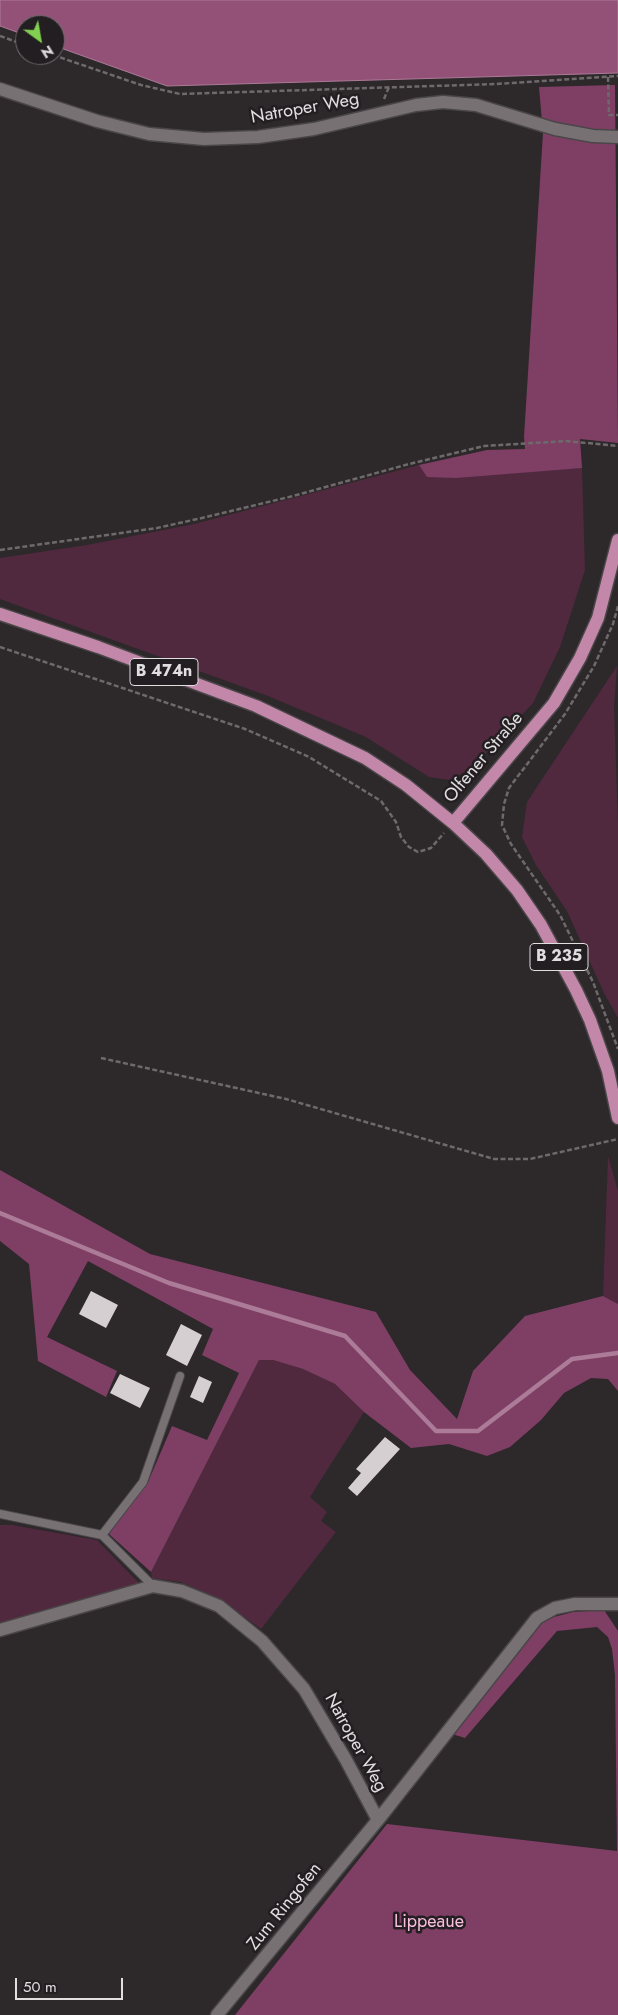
<!DOCTYPE html>
<meta charset="utf-8">
<style>
body{margin:0}
#map{position:relative;width:618px;height:2015px;overflow:hidden;background:#2d282a;font-family:Jost,sans-serif}
canvas{display:block}
.north{position:absolute;left:15px;top:15px;width:50px;height:50px;box-sizing:border-box;background:#231e21;border:1px solid #6f6b6d;border-radius:50%;rotate:148deg;font-size:14px;font-weight:700;line-height:20px;text-align:center;color:#e1dee0}
.north::after{content:'';display:block;margin:auto;width:18px;height:22px;background:#81d050;clip-path:polygon(50% 0,100% 100%,50% 72%,0 100%)}
.scale{position:absolute;left:15px;top:1978px;width:108px;height:22px;box-sizing:border-box;border:2px solid #e1dee0;border-top:0;padding-left:6px;font-size:15px;line-height:18px;white-space:nowrap;color:#e1dee0;-webkit-text-stroke:4px #231e21;paint-order:stroke}
</style>
<div id="map">
<canvas width="618" height="2015"></canvas>
<div class="north">N</div>
<div class="scale">50 m</div>
</div>
<script>
const c = document.querySelector('canvas').getContext('2d');
c.lineJoin = 'round';
function paint(path, color) { c.fillStyle = color; c.fill(path, 'evenodd'); }
const poly = rows => new Path2D(rows.map(r => 'M' + r).join(''));
function stroke(path, color, width, dash) { c.strokeStyle = color; c.lineWidth = width; c.lineCap = dash ? 'butt' : 'round'; c.setLineDash(dash || []); c.stroke(path); }
function drawText(font, color, halo, rows, align = 'center') {
  c.font = font + ' Jost,sans-serif'; c.lineWidth = 5; c.setLineDash([]); c.textBaseline = 'middle'; c.strokeStyle = halo; c.fillStyle = color; for (const [text, x, y, turn = 0] of rows) {
    c.save(); c.translate(x, y); c.rotate((+turn || 0) * Math.PI / 180); c.textAlign = isNaN(turn) ? turn : align; if (halo) c.strokeText(text, 0, 0); c.fillText(text, 0, 0); c.restore();
  }
}
paint(poly([
 [419,465,427,477,582,468,585,570,560,647,533,703,472,768,450,780,429,777,366,737,268,696,0,599,0,558,87,545,194,524],
 [617,666,614,707,618,825,618,1018,604,993,567,911,536,865,522,837,527,802],
 [608,1156,618,1191,618,1304,603,1296],
 [259,1360,273,1360,303,1369,335,1384,364,1412,310,1497,327,1512,321,1521,336,1532,261,1629,220,1599,181,1582,152,1578,151,1572],
 [0,1525,12,1525,97,1540,139,1583,0,1623]
]), '#50293f');
paint(poly([
 [615,85,618,443,580,439,582,468,456,478,427,477,419,465,487,450,525,449,524,437,543,133,539,87],
 [0,1170,150,1254,376,1312,410,1370,457,1419,473,1371,525,1316,603,1296,618,1304,618,1391,608,1379,591,1378,564,1393,541,1420,510,1447,487,1456,449,1444,411,1448,364,1412,335,1384,303,1369,273,1360,259,1360,151,1572,109,1534,148,1482,172,1426,207,1440,239,1373,202,1355,213,1329,88,1261,47,1337,117,1371,106,1397,38,1361,29,1264,0,1241],
 [604,1610,618,1631,618,2015,235,2015,387,1824,617,1851,615,1675,612,1649,608,1637,597,1627,557,1631,465,1738,452,1734,539,1624,554,1617,573,1612]
]), '#7f3f65');
const water = poly([
 [0,0,618,0,618,73,167,86,55,46,55,25,25,25,25,35,0,26,0,0]
]);
paint(water, '#945178');
stroke(water, '#ab7b97', 1);
stroke(poly([
 [0,1213,169,1283,345,1336,436,1431,478,1431,572,1359,618,1353]
]), '#ab7b97', 4.5);
paint(poly([
 [91,1291,118,1305,106,1328,79,1314],
 [181,1324,202,1335,187,1366,166,1355],
 [120,1374,150,1388,140,1408,110,1393],
 [199,1376,212,1382,203,1403,190,1397],
 [385,1437,400,1449,357,1496,348,1488,361,1473,356,1469]
]), '#d5cfd2');
const service = poly([
 [0,1514,102,1535,153,1586],
 [102,1535,143,1482,180,1376]
]);
const minor = poly([
 [0,89,97,121,149,134,204,139,258,137,314,129,416,105,443,102,476,105,555,129,593,136,618,137],
 [0,1630,153,1586,182,1591,219,1606,262,1641,304,1689,346,1760,378,1820,537,1618,555,1608,575,1604,618,1604],
 [217,2015,378,1820]
]);
const primary = poly([
 [0,614,98,647,256,706,365,758,406,785,453,823,486,854,517,890,541,925,576,990,590,1020,608,1071,618,1118],
 [453,823,554,703,580,658,598,618,618,540]
]);
stroke(service, '#4a4648', 10);
stroke(minor, '#4a4648', 15);
stroke(primary, '#4a4648', 15);
stroke(poly([
 [0,36,25,45],
 [53,55,141,85,180,94,496,84,618,76],
 [608,77,609,115,618,115],
 [384,99,389,87],
 [0,550,157,528,202,518,293,496,409,464,484,446,566,441,618,446],
 [618,606,613,624,594,666,565,714,509,788,504,804,502,825,511,844,560,915,593,982,618,1049],
 [0,647,245,729,309,757,381,801,396,822,401,837,409,847,418,852,431,848,444,833],
 [101,1058,286,1099,494,1159,530,1159,618,1139]
]), '#6e6a6c', 2.5, [5, 2.5]);
stroke(service, '#777174', 8);
stroke(minor, '#777174', 12);
stroke(primary, '#c387a9', 12);
for (const [x, y, w] of [
 [164,672,68],
 [559,957,58]
]) { const box = new Path2D(); box.roundRect(x - w / 2, y - 13.5, w, 27, 4); c.fillStyle = '#231e21'; c.fill(box); stroke(box, '#e1dee0', 1); }
drawText('bold 16px', '#e1dee0', null, [
 ["B 474n",164,672],
 ["B 235",559,957]
]);
drawText('18px', '#e1dee0', '#231e21', [
 ["Natroper Weg",305,109,-10],
 ["Olfener Straße",484,758,-50],
 ["Natroper Weg",355,1743,61],
 ["Zum Ringofen",285,1907,-51]
]);
drawText('18px', '#fabede', '#231e21', [
 ["Lippeaue",429,1923]
]);
</script>
